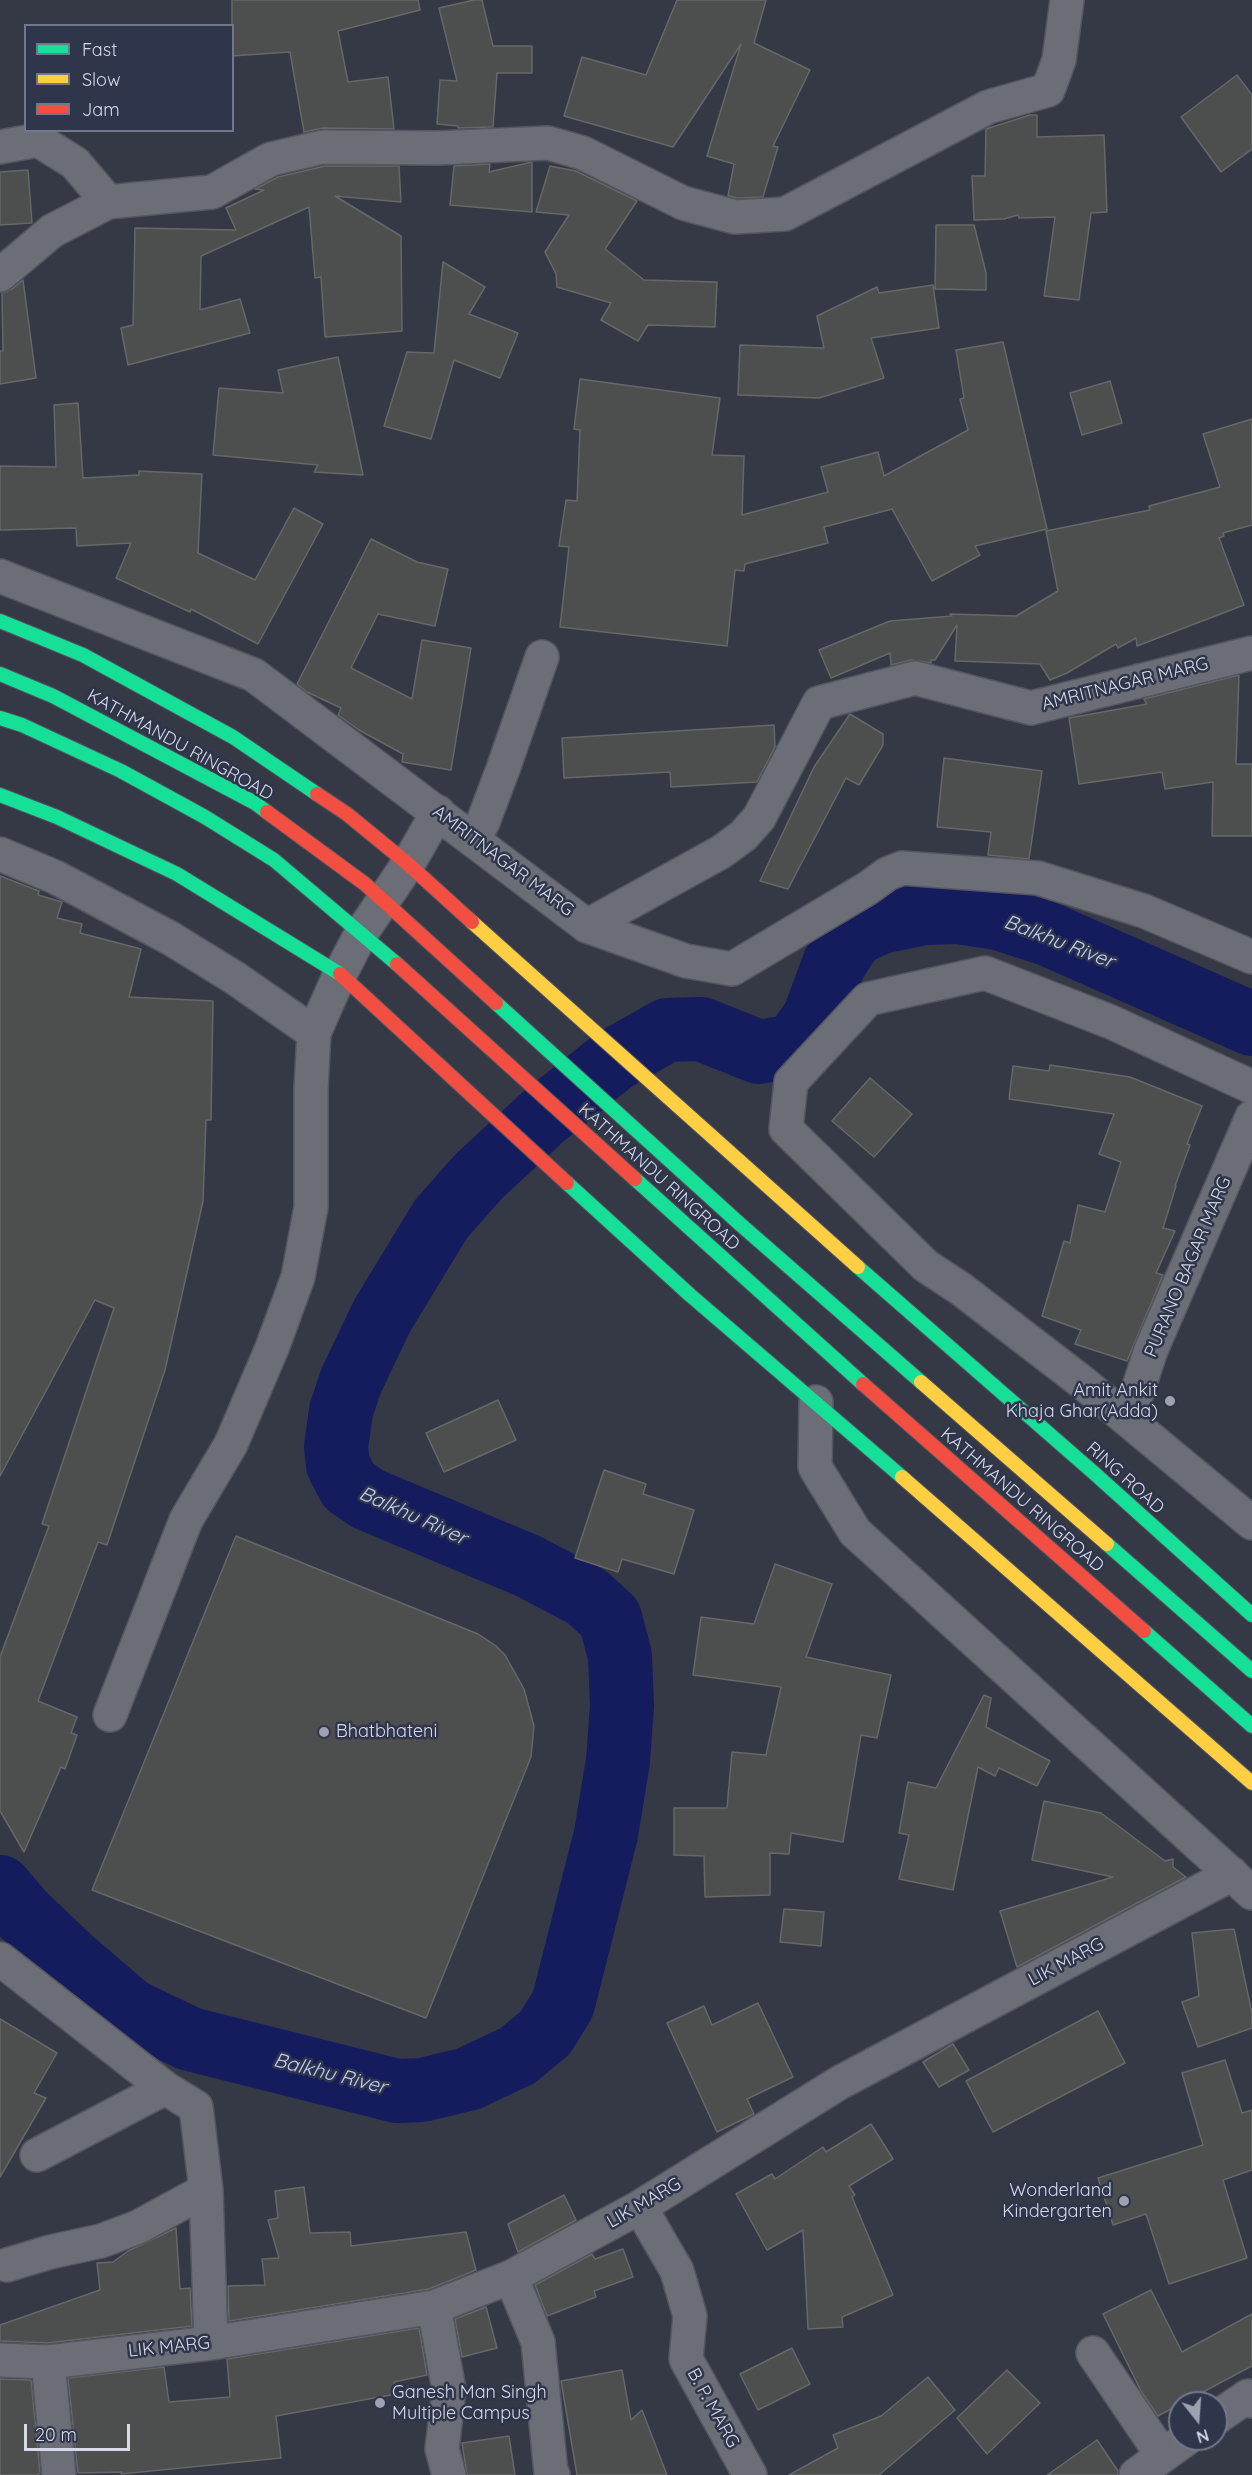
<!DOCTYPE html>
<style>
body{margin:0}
#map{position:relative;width:1252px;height:2475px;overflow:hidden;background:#353845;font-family:Quicksand,sans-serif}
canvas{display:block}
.legend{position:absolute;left:24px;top:24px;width:210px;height:108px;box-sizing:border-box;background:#2f354b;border:2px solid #72778a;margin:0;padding:8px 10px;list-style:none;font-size:18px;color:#d6dae8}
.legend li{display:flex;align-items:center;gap:12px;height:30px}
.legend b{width:30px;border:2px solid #72778a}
.north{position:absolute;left:1168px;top:2391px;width:60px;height:60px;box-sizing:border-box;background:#2f354b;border:2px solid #72778a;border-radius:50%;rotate:163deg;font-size:16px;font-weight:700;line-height:24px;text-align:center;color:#d6dae8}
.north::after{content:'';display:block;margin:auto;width:21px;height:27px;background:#9ea1af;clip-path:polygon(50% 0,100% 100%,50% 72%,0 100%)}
.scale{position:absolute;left:24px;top:2424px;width:106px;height:27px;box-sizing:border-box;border:3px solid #d6dae8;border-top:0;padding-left:8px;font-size:18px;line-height:21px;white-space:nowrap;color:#d6dae8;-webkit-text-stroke:4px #2f354b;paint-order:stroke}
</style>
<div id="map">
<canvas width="1252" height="2475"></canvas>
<ul class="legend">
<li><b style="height:8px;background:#16e098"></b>Fast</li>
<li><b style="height:8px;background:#ffcf43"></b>Slow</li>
<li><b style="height:8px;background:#f24e42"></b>Jam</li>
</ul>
<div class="north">N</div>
<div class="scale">20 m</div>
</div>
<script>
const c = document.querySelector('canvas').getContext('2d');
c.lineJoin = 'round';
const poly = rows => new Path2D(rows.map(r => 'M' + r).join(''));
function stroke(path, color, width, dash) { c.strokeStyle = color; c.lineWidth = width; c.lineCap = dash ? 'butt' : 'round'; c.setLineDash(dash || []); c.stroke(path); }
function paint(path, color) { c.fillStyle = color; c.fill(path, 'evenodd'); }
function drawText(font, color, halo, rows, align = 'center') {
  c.font = font + ' Quicksand,sans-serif'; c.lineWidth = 5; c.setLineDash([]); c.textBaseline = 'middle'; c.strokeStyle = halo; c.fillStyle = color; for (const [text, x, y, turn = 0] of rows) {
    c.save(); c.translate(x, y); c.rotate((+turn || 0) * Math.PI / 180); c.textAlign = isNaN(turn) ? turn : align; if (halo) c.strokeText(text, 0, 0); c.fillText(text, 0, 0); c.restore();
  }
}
stroke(poly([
 [0,1887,24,1915,69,1958,131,2011,190,2039,397,2091,422,2090,468,2079,517,2056,545,2033,563,2004,606,1834,618,1761,622,1706,620,1656,610,1618,587,1597,528,1566,368,1499,349,1486,338,1465,336,1447,341,1411,351,1381,382,1316,441,1219,479,1176,544,1116,614,1060,667,1030,701,1029,759,1052,788,1047,799,1039,814,1018,834,964,848,942,856,933,881,922,924,913,958,912,998,918,1048,934,1252,1024]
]), '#151c5e', 64);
const building = poly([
 [232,0,418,0,420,10,338,31,348,82,388,77,394,129,323,128,304,132,290,52,232,56,232,0],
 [474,0,482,0,493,46,532,46,532,73,497,73,493,127,458,128,458,126,437,124,440,80,457,81,439,8,474,0],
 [677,0,766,0,754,43,810,70,773,146,778,147,763,197,737,198,728,196,734,164,707,156,741,44,673,147,564,116,582,57,646,75,677,0],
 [1237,75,1252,95,1252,149,1221,172,1181,117,1237,75],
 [1030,115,1037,115,1037,137,1104,135,1107,212,1091,213,1079,300,1044,296,1055,217,1019,218,1018,215,1004,219,974,220,972,176,985,176,986,129,1030,115],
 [532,162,532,212,450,205,454,166,490,164,489,172,532,162],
 [325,166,399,166,401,202,335,196,401,236,402,331,325,337,321,277,315,278,309,207,201,256,200,310,240,299,250,333,128,365,121,328,133,325,135,228,236,230,226,208,264,190,255,189,278,177,325,166],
 [550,166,576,171,637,201,605,249,644,280,717,282,715,327,648,325,638,341,601,320,611,303,557,287,556,274,545,252,569,215,536,212,550,166],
 [28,170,32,223,0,225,0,172,28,170],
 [936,225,974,225,986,273,986,290,935,289,936,225],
 [443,262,485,287,469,314,518,333,500,378,454,360,431,439,384,426,407,352,434,353,443,262],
 [23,280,36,378,0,384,0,351,3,351,2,293,12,289,23,280],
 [933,285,939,328,871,338,884,378,819,398,738,395,740,345,824,348,817,316,877,287,879,293,933,285],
 [1003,342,1047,529,975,546,980,555,932,581,892,509,824,527,828,543,745,564,744,571,735,570,727,646,560,627,569,547,559,546,566,500,577,501,580,430,574,429,580,379,720,398,712,455,744,456,742,515,828,492,821,467,878,452,884,476,968,430,960,399,964,398,956,350,1003,342],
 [338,357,363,475,314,472,318,465,213,455,219,388,283,393,278,370,338,357],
 [1110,381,1122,423,1082,435,1070,393,1110,381],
 [78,403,83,478,139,475,139,471,202,474,198,553,255,580,294,508,323,524,258,644,191,609,190,612,116,578,131,543,77,546,76,528,0,530,0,466,56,467,54,405,78,403],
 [1252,419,1252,525,1223,533,1224,536,1219,538,1244,605,1137,646,1136,638,1118,648,1116,644,1067,673,1050,680,1040,664,955,661,957,625,935,660,931,660,931,663,911,660,891,665,890,653,831,678,819,650,890,621,952,616,950,614,1016,616,1058,591,1046,531,1150,510,1149,506,1220,487,1203,434,1252,419],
 [371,539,417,562,448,569,435,626,378,614,351,668,412,699,422,640,471,648,451,770,402,762,403,754,359,730,338,715,341,708,307,692,297,684,371,539],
 [1239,675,1236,764,1252,764,1252,836,1212,836,1213,782,1165,789,1162,772,1079,784,1069,718,1147,704,1144,699,1239,675],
 [850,714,883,734,883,745,859,785,846,778,788,889,760,881,814,767,850,714],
 [774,725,775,747,757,782,671,787,670,772,564,778,562,738,774,725],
 [944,758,1042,771,1029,859,988,855,991,832,937,827,944,758],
 [0,876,39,891,38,895,62,902,57,918,82,924,80,933,141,949,129,997,213,1001,211,1120,206,1120,203,1201,165,1370,107,1545,98,1542,38,1701,77,1717,71,1733,77,1735,65,1769,61,1767,24,1852,0,1811,0,1657,49,1526,42,1524,114,1308,95,1300,0,1476,0,876],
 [1050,1065,1130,1077,1202,1106,1187,1144,1190,1145,1175,1186,1176,1186,1163,1228,1175,1231,1156,1273,1163,1275,1127,1361,1075,1344,1081,1330,1042,1316,1064,1241,1070,1243,1078,1205,1105,1212,1121,1162,1099,1154,1114,1114,1009,1099,1013,1066,1049,1071,1050,1065],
 [870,1078,912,1114,874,1157,832,1121,870,1078],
 [498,1400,516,1440,444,1472,426,1433,498,1400],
 [604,1470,646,1484,643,1494,694,1510,674,1574,622,1559,618,1572,575,1558,604,1470],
 [236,1536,478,1634,496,1646,505,1655,524,1689,534,1726,531,1757,426,2018,92,1890,236,1536],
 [775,1564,832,1584,806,1657,891,1675,877,1738,861,1735,843,1842,791,1833,789,1854,770,1853,770,1895,705,1897,704,1856,674,1855,674,1808,727,1808,732,1752,766,1755,781,1687,693,1675,701,1617,754,1624,775,1564],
 [984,1695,991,1698,986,1727,1050,1761,1037,1786,999,1768,995,1776,978,1767,953,1890,899,1879,909,1835,899,1833,908,1782,936,1788,984,1695],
 [1044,1801,1101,1813,1165,1861,1173,1859,1173,1867,1186,1877,1017,1967,1000,1911,1113,1877,1032,1860,1044,1801],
 [784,1909,824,1912,821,1946,780,1942,784,1909],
 [1234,1929,1252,2013,1252,2028,1198,2047,1182,2002,1199,1996,1192,1933,1234,1929],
 [758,2003,793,2077,747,2099,754,2114,717,2132,667,2023,704,2006,712,2025,758,2003],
 [1098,2011,1125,2063,993,2132,966,2081,1098,2011],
 [0,2019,57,2053,34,2093,46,2098,0,2177,0,2019],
 [953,2044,969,2070,939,2087,923,2062,953,2044],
 [1225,2060,1242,2113,1252,2110,1252,2170,1223,2180,1247,2258,1169,2284,1146,2214,1113,2225,1098,2178,1203,2145,1182,2073,1225,2060],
 [871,2124,893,2159,849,2186,855,2195,852,2197,893,2295,842,2317,843,2327,808,2329,803,2230,767,2250,736,2194,772,2174,775,2179,823,2147,826,2152,871,2124],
 [304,2187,310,2233,350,2232,351,2246,466,2232,476,2270,429,2289,229,2321,228,2286,265,2285,262,2259,279,2258,268,2220,278,2218,275,2191,304,2187],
 [564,2195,576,2220,518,2252,508,2224,564,2195],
 [176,2228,180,2289,190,2288,192,2326,47,2343,0,2341,0,2325,100,2290,97,2263,113,2262,128,2251,176,2228],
 [623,2249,633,2277,594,2291,596,2297,547,2316,535,2285,592,2254,595,2259,623,2249],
 [1151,2290,1182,2352,1252,2314,1252,2366,1158,2416,1141,2391,1103,2314,1151,2290],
 [486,2307,497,2348,462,2357,455,2319,486,2307],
 [419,2328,427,2375,394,2382,396,2394,276,2416,281,2458,121,2474,122,2472,78,2473,68,2378,164,2367,169,2402,230,2397,227,2359,419,2328],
 [792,2348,810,2384,758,2410,740,2374,792,2348],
 [622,2370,631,2420,642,2410,667,2475,577,2475,561,2381,622,2370],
 [1007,2370,1040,2403,987,2454,957,2418,1007,2370],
 [928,2377,955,2410,879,2475,789,2475,838,2448,833,2435,881,2416,928,2377],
 [0,2379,31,2380,40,2473,37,2475,0,2475,0,2379],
 [509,2436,515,2475,467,2475,462,2443,509,2436],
 [1097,2440,1118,2471,1118,2475,1047,2475,1097,2440]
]);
paint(building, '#4d4f4f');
stroke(building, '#666868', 1.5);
const street = poly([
 [0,147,38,140,75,163,108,202],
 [0,275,52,231,108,202,212,192,271,159,323,147,437,148,548,143,583,153,683,203,735,217,785,214,988,107,1048,90,1059,60,1067,0],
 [0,576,254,675,587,926,721,852,743,836,759,818,819,703,915,678,1031,708,1252,653],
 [473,839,483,822,503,769,542,657],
 [0,854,55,877,170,938,235,978,314,1033],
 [587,926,686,961,732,969,868,888,887,874,902,868,1038,878,1144,911,1252,957],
 [1252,1087,1111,1022,985,973,868,999,791,1082,786,1129,926,1266,961,1289,1082,1382,1252,1523],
 [816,1402,815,1467,855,1532,1252,1893],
 [1128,1420,1151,1350,1252,1117],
 [110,1715,186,1520,231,1444,272,1348,298,1277,311,1207,311,1088,314,1033,340,974,362,932,408,864,438,812],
 [0,1959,165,2088,196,2107,206,2190,211,2343],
 [37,2155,165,2088],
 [640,2207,677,2271,690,2316,686,2359,750,2475],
 [7,2265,50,2252,101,2241,138,2227,206,2190],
 [511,2277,538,2342,551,2473,553,2475],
 [434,2307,449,2390,442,2449,449,2475],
 [1093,2353,1162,2455],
 [0,2360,48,2362,211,2343,434,2307,511,2277,640,2207,839,2083,1232,1874],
 [48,2362,59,2475],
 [1216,2418,1248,2396,1252,2401],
 [1136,2475,1186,2439]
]);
const fast = poly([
 [0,621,83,655,233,737,317,794],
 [0,674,53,696,255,803,267,812],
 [0,718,22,725,121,771,205,817,274,860,397,964],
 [0,795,57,817,177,874,340,974],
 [496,1003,741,1225,921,1382],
 [635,1179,863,1384],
 [567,1183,690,1295,902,1477],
 [858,1267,1094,1473,1252,1615],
 [1107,1544,1252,1671],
 [1144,1631,1252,1726]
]);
const slow = poly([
 [472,922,858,1267],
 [921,1382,1107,1544],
 [902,1477,1252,1783]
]);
const jam = poly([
 [317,794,347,814,408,864,472,922],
 [267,812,365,884,496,1003],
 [397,964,635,1179],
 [340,974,567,1183],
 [863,1384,1144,1631]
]);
stroke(street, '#535560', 36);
stroke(fast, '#535560', 16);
stroke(slow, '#535560', 16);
stroke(jam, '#535560', 16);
stroke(street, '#6b6e77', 33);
stroke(fast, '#16e098', 14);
stroke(slow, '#ffcf43', 14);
stroke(jam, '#f24e42', 14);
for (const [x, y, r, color] of [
 [1170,1401,6,"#9ea1af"],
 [324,1732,6,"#9ea1af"],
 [1124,2201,6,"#9ea1af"],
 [380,2403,6,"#9ea1af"]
]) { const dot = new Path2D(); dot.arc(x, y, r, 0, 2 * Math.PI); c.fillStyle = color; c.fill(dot); stroke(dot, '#2f354b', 2); }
drawText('18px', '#d6dae8', '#2f354b', [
 ["AMRITNAGAR MARG",1125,684,-14],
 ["KATHMANDU RINGROAD",180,745,29],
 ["AMRITNAGAR MARG",503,861,37],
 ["KATHMANDU RINGROAD",659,1177,42],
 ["PURANO BAGAR MARG",1188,1267,-67],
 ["RING ROAD",1125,1478,42],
 ["KATHMANDU RINGROAD",1022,1500,41],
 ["LIK MARG",1066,1962,-28],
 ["LIK MARG",644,2203,-30],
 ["LIK MARG",169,2347,-6],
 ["B. P. MARG",713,2408,61]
]);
drawText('18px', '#d6dae8', '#2f354b', [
 ["Amit Ankit",1158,1391],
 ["Khaja Ghar(Adda)",1158,1412],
 ["Bhatbhateni",336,1732,"left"],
 ["Wonderland",1112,2191],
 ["Kindergarten",1112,2212],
 ["Ganesh Man Singh",392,2393,"left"],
 ["Multiple Campus",392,2414,"left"]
], 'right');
drawText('italic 20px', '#bfcef9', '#2f354b', [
 ["Balkhu River",1059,942,21],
 ["Balkhu River",413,1516,24],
 ["Balkhu River",330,2074,14]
]);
</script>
